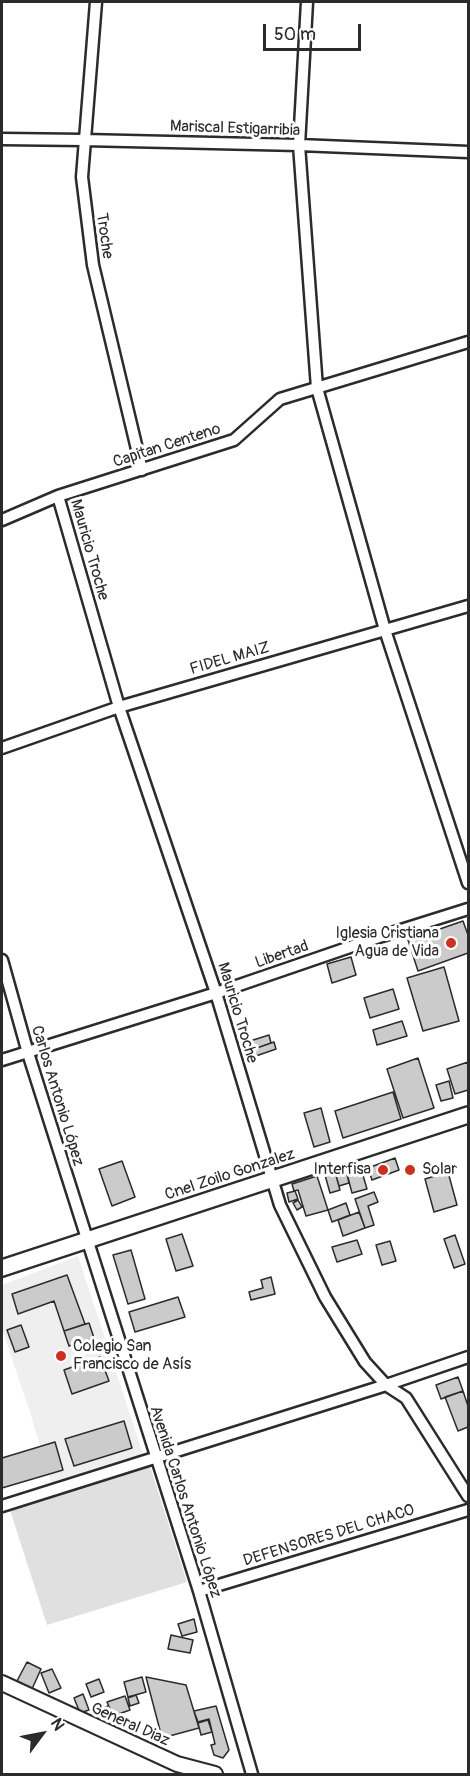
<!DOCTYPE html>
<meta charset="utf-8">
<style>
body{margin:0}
#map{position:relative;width:470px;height:1776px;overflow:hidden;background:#fff;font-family:Pangolin,sans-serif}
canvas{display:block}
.frame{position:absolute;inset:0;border:3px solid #2b2b2b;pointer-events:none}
.north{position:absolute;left:12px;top:1704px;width:60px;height:60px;-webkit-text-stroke:4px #fff;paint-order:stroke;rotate:58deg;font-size:16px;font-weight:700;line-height:24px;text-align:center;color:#2b2b2b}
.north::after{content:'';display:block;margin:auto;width:21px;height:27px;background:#2b2b2b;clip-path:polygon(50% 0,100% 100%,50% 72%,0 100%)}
.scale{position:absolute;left:263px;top:24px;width:98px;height:27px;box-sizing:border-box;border:3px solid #2b2b2b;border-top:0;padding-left:8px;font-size:18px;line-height:21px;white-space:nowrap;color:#2b2b2b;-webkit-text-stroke:4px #fff;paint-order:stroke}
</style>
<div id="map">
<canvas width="470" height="1776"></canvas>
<div class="frame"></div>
<div class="north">N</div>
<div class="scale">50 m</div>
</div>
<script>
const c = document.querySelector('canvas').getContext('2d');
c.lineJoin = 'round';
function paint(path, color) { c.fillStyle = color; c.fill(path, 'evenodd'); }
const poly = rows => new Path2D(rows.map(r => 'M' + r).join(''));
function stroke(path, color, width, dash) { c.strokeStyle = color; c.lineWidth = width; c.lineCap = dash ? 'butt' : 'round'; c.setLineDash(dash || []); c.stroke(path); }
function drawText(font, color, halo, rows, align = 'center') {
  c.font = font + ' Pangolin,sans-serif'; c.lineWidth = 6; c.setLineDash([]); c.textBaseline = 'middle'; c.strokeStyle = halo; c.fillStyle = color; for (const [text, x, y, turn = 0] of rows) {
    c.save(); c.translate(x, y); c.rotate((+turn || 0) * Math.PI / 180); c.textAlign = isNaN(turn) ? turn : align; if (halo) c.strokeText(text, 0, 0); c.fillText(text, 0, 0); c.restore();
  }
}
paint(poly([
 [78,1256,143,1454,51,1483,30,1412,2,1329,2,1285]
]), '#efefef');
paint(poly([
 [150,1466,187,1582,47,1625,10,1510]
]), '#e0e0e0');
const building = poly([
 [463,921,468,935,468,953,418,971,408,940,463,921],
 [351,957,356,975,332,983,327,964,351,957],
 [444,967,459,1021,423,1031,407,978,444,967],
 [393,989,399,1009,370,1018,364,998,393,989],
 [402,1021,407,1036,377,1045,373,1030,402,1021],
 [269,1035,271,1043,254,1049,250,1041,269,1035],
 [274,1042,276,1049,256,1056,254,1049,274,1042],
 [418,1058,434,1108,403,1118,387,1069,418,1058],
 [468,1062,468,1090,455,1094,447,1069,468,1062],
 [449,1081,453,1098,441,1101,436,1085,449,1081],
 [393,1092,401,1119,343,1138,335,1111,393,1092],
 [321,1108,330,1142,314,1147,304,1113,321,1108],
 [395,1158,399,1170,372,1180,368,1168,395,1158],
 [122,1161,135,1197,112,1206,99,1169,122,1161],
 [360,1165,367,1189,352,1193,346,1170,360,1165],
 [346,1170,349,1183,339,1186,335,1172,346,1170],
 [335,1172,340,1190,330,1193,325,1175,335,1172],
 [448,1172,457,1205,434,1212,425,1179,448,1172],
 [317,1176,328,1210,306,1216,298,1190,294,1191,292,1184,317,1176],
 [295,1191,298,1199,289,1202,287,1193,295,1191],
 [374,1192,378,1202,368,1206,374,1225,365,1228,355,1199,374,1192],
 [298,1200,302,1207,297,1210,293,1203,298,1200],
 [346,1203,350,1215,332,1222,328,1210,346,1203],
 [359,1212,365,1228,343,1236,338,1220,359,1212],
 [182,1234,193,1266,176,1271,166,1239,182,1234],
 [455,1235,465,1264,454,1268,444,1239,455,1235],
 [357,1240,362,1254,337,1262,332,1247,357,1240],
 [390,1241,396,1261,382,1265,376,1245,390,1241],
 [131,1250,145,1299,128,1304,113,1255,131,1250],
 [67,1275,85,1324,64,1331,54,1301,18,1314,12,1294,67,1275],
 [271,1277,275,1294,251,1300,249,1292,263,1288,261,1280,271,1277],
 [178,1297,185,1317,135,1332,129,1312,178,1297],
 [89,1323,94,1338,69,1346,64,1331,89,1323],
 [21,1325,29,1347,15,1352,7,1330,21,1325],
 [100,1357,109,1381,72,1394,64,1370,100,1357],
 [458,1377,463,1391,441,1399,436,1385,458,1377],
 [463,1391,468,1406,468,1427,458,1431,445,1397,463,1391],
 [124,1421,132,1448,74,1466,65,1439,124,1421],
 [55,1442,63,1470,2,1488,2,1458,55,1442],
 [194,1619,197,1632,182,1636,178,1624,194,1619],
 [171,1635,193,1640,190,1653,168,1649,171,1635],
 [27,1662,41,1669,32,1689,17,1681,27,1662],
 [52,1669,61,1688,49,1693,41,1673,52,1669],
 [142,1677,146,1692,128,1697,124,1682,142,1677],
 [146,1677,186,1685,199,1728,162,1738,146,1677],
 [99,1679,104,1692,91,1697,86,1684,99,1679],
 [83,1694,89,1710,80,1713,74,1698,83,1694],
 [136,1695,139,1703,130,1706,128,1698,136,1695],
 [125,1696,130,1710,113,1716,107,1702,125,1696],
 [108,1706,114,1722,105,1725,100,1709,108,1706],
 [216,1706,229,1750,223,1758,214,1755,211,1745,215,1744,209,1719,198,1722,194,1711,216,1706],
 [208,1720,212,1732,201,1735,198,1723,208,1720]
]);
paint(building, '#cbcbcb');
stroke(building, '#2b2b2b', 1.5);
const minor = poly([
 [96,2,82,177,93,265,142,470],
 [307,2,299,145,317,388,385,630,468,883],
 [2,139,84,140,299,145,468,152],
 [58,496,119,707,216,993,280,1205,325,1297,365,1362,386,1385,406,1398,468,1496],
 [2,520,58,496,234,440,280,399,468,342],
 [2,748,119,707,468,606],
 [2,960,28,1053,199,1591,252,1774],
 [2,1060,216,993,382,936,468,909],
 [2,1506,386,1385,468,1357],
 [199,1591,468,1510]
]);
const tertiary = poly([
 [2,1683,177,1764,215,1774]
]);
const secondary = poly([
 [2,1268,468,1115]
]);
stroke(minor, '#2b2b2b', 15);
stroke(tertiary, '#2b2b2b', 18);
stroke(secondary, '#2b2b2b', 20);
stroke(minor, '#fff', 10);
stroke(tertiary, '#fff', 14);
stroke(secondary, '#fff', 15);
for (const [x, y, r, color] of [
 [451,943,6,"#c8321e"],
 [383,1170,6,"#c8321e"],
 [410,1170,6,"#c8321e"],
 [61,1356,6,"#c8321e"]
]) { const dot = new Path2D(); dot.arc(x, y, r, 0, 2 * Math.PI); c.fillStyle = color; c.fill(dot); stroke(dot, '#fff', 2); }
drawText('16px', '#2b2b2b', '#fff', [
 ["Mariscal Estigarribia",235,129,2],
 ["Troche",104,236,82],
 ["Capitan Centeno",167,446,-18],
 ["Mauricio Troche",89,550,74],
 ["FIDEL MAIZ",230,659,-16],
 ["Libertad",282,955,-19],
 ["Mauricio Troche",237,1013,73],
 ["Carlos Antonio López",57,1096,73],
 ["Cnel Zoilo Gonzalez",230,1175,-18],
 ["Avenida Carlos Antonio López",185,1502,72],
 ["DEFENSORES DEL CHACO",329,1536,-17],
 ["General Diaz",130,1725,24]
]);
drawText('16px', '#2b2b2b', '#fff', [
 ["Iglesia Cristiana",439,934],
 ["Agua de Vida",439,952],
 ["Interfisa",371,1170],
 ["Solar",422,1170,"left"],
 ["Colegio San",73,1347,"left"],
 ["Francisco de Asís",73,1365,"left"]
], 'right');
</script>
